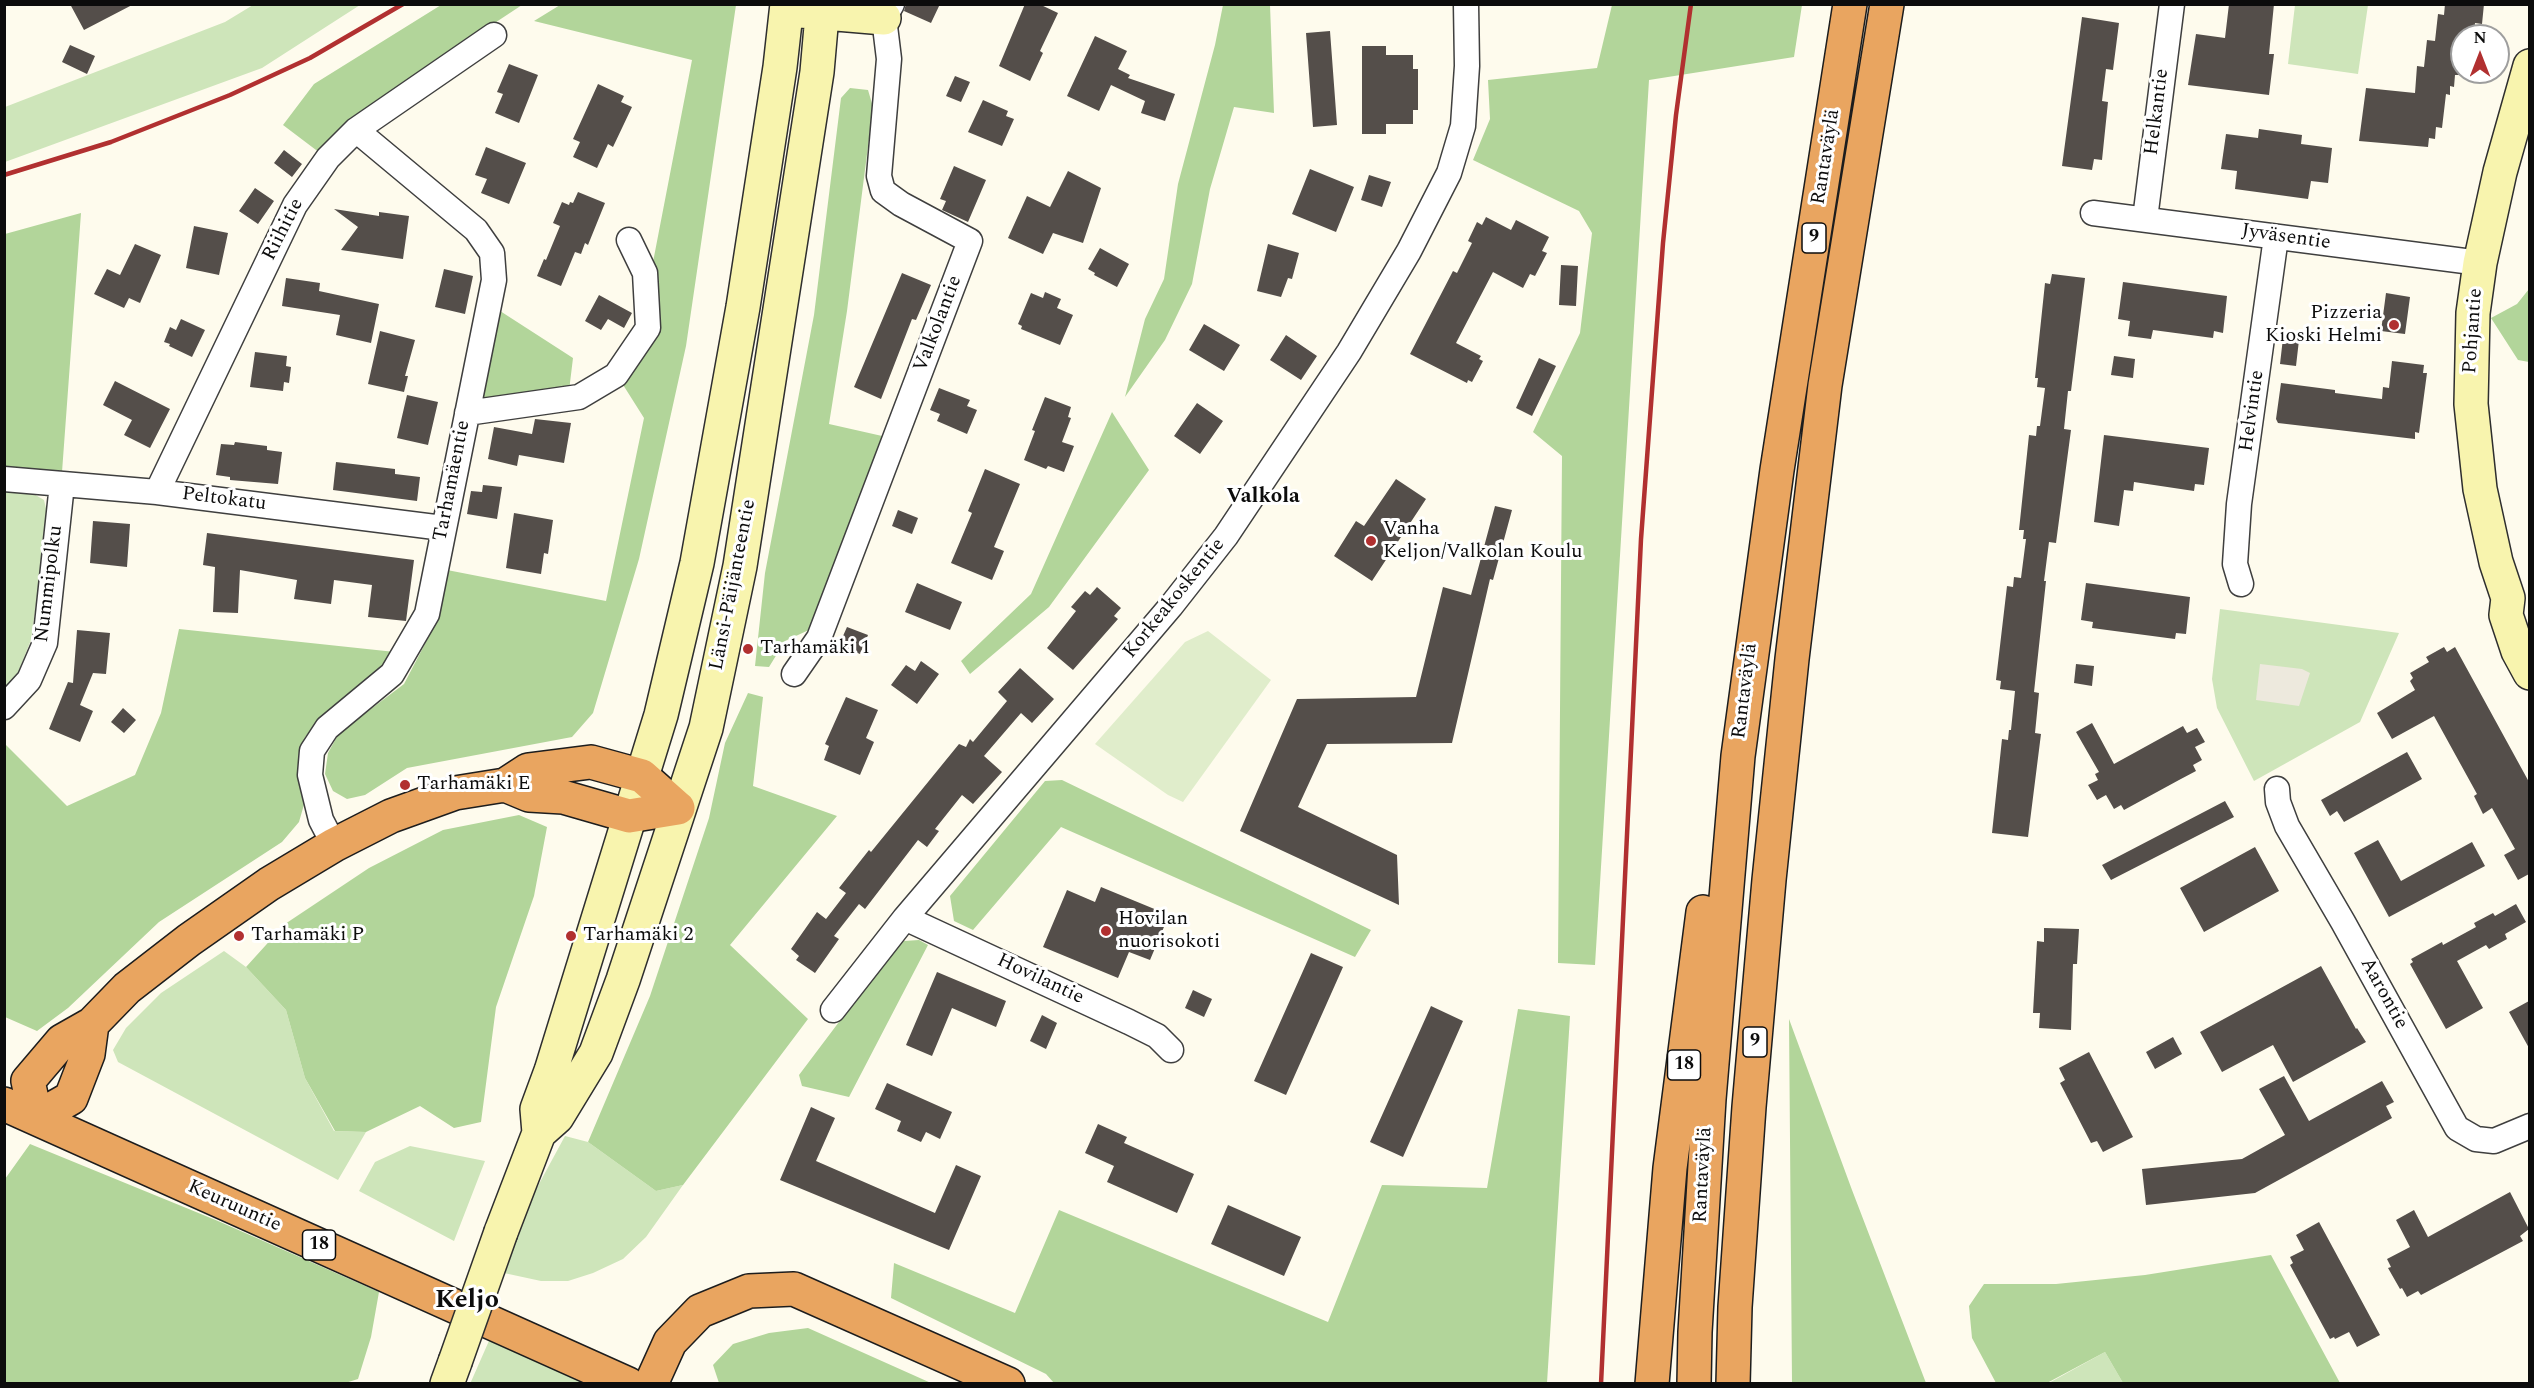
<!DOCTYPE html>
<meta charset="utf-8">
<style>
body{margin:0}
#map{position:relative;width:2534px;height:1388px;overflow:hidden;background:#fefbed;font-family:Spectral,serif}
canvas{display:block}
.frame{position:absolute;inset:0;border:6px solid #0c0c0c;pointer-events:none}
.north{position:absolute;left:2450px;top:24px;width:60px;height:60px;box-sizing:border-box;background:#fff;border:2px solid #9e9e9e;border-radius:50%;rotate:0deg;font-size:16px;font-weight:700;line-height:24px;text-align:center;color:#0c0c0c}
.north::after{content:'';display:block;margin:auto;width:21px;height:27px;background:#b13030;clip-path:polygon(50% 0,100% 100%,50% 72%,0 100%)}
</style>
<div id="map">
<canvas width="2534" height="1388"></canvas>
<div class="frame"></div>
<div class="north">N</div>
</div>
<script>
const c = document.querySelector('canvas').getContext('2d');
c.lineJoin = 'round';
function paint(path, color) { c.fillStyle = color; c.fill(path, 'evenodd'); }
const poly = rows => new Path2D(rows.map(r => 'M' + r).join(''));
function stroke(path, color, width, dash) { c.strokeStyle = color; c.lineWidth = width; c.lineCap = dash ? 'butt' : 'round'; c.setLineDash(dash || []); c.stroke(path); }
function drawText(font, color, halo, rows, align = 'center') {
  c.font = font + ' Spectral,serif'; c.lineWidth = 6; c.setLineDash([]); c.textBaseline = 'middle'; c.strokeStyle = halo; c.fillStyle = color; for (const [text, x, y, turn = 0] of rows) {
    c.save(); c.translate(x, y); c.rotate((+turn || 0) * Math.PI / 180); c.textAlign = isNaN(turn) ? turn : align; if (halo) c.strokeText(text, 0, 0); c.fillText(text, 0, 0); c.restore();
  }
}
paint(poly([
 [253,5,360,5,262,68,5,162,5,107,225,22],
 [2295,5,2368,5,2358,74,2288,64],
 [5,488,27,490,44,500,48,517,31,640,17,675,5,690],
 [2220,609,2399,633,2360,722,2254,781,2217,708,2212,679],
 [224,951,246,967,286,1010,305,1078,334,1131,366,1132,338,1180,118,1062,113,1050,126,1028,161,993],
 [565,1136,588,1142,656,1191,683,1185,646,1237,623,1259,593,1273,568,1281,541,1281,504,1273,520,1219],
 [410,1146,485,1161,454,1241,359,1191,375,1162],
 [492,1334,607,1384,470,1384],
 [2105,1352,2123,1383,2047,1384]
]), '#cee5ba');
paint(poly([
 [441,5,522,5,349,119,320,153,283,125,314,84],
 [560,5,736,5,686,346,639,559,593,713,572,737,407,768,365,795,347,799,333,791,325,774,328,753,339,733,404,684,438,619,447,570,606,601,644,418,620,380,658,329,653,262,692,60,534,21],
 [1223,5,1270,5,1274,113,1234,107,1210,189,1192,284,1165,340,1125,397,1145,319,1164,279,1178,184,1215,45],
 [1612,5,1802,5,1794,57,1649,80,1595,965,1558,963,1562,456,1533,432,1580,333,1592,233,1579,211,1473,160,1490,119,1488,80,1597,68],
 [850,88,868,90,873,107,847,311,829,424,891,438,811,629,785,641,769,667,755,666,765,573,814,315,841,98],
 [81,213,62,472,5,467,5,234],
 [2529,289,2529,362,2518,360,2491,318,2517,304],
 [497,309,573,358,569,391,480,401],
 [1112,412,1149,470,1049,607,970,674,961,661,1031,594],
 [179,629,395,652,380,670,324,715,305,737,299,756,305,801,299,822,282,842,159,922,68,1008,37,1031,5,1017,4,743,67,806,135,775,161,713],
 [748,693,763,697,753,786,837,816,730,945,808,1019,683,1185,656,1191,588,1142,650,996,709,818,725,743],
 [1062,780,1312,901,1371,930,1355,957,1061,827,973,930,954,921,950,896,1045,781],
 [519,815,547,827,534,896,496,1007,481,1122,454,1128,420,1106,366,1132,335,1131,305,1078,286,1010,246,967,285,924,369,868,443,830],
 [919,940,928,945,849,1097,802,1086,799,1075,894,949,904,941],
 [1518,1009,1570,1016,1547,1383,1054,1383,1046,1374,891,1298,894,1263,1015,1313,1059,1210,1328,1322,1382,1185,1487,1188],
 [1789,1019,1852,1190,1926,1383,1792,1383],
 [30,1144,218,1221,379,1292,371,1337,358,1379,342,1384,5,1383,5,1179],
 [2271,1255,2340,1383,2123,1383,2105,1352,2047,1383,1996,1383,1972,1338,1969,1306,1984,1284,2056,1284,2145,1275],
 [808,1328,931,1383,719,1383,713,1365,733,1344,769,1333]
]), '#b2d59a');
paint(poly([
 [1208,631,1271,680,1183,802,1168,795,1095,744,1185,642]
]), '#e0edcb');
paint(poly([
 [2260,664,2302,669,2310,673,2299,706,2256,700]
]), '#ede9dd');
paint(poly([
 [70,4,134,4,84,30],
 [906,4,940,4,931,23,904,11],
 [1025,4,1039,4,1058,13,1040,51,1043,53,1030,81,999,66],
 [2229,4,2274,4,2269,54,2274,54,2269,95,2188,85,2196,34,2225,38],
 [2445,4,2484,4,2482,24,2475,23,2474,34,2462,36,2462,75,2455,75,2454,87,2450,86,2450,95,2446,94,2442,128,2436,127,2435,139,2429,138,2428,147,2359,141,2366,88,2415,93,2417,66,2424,67,2427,40,2435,41,2438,14,2444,15],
 [2082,17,2119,23,2113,70,2106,69,2102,101,2108,102,2102,160,2094,159,2092,170,2062,166],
 [1330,31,1337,125,1313,127,1306,33],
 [1095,36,1127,51,1118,69,1130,75,1128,78,1175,94,1165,121,1141,113,1145,101,1111,85,1099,111,1067,96],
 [70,45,95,56,87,74,62,62],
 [1362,46,1386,46,1386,55,1413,55,1413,69,1418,69,1418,110,1413,110,1413,124,1386,124,1386,134,1362,134],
 [509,64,538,75,519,123,495,113,503,94,497,92],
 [955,76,970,82,961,102,946,96],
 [598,84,624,96,621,102,632,107,613,147,608,144,597,168,573,157,580,142,573,139],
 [983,100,1008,111,1006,116,1014,119,1002,146,968,132],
 [2259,129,2302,135,2301,144,2332,148,2328,183,2311,181,2308,199,2235,189,2237,171,2221,169,2226,134,2258,138],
 [486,147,526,163,509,204,481,193,487,179,475,175],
 [284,150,302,164,292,177,274,163],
 [954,166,986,180,968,222,942,210,946,201,940,199],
 [1310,169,1354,187,1336,232,1292,214],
 [1068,171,1101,188,1083,243,1053,233,1043,254,1008,238,1027,196,1050,207],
 [1369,175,1391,182,1382,207,1361,200],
 [255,188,274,201,258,224,239,211],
 [578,192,605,203,588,245,585,243,581,254,575,252,561,286,537,276,544,259,546,260,560,226,553,223,562,202,569,205,570,202,573,203],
 [334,209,379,216,379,212,409,216,403,259,341,250,358,227],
 [1486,217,1511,230,1516,220,1549,237,1542,251,1547,253,1535,276,1530,274,1523,288,1493,272,1456,343,1481,356,1479,359,1483,361,1472,382,1468,380,1467,383,1410,354,1453,271,1457,273,1472,243,1468,241,1477,222,1482,225],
 [194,226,228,233,219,275,186,268],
 [135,244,161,255,140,303,129,298,124,308,94,294,107,269,120,275],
 [1268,244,1299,253,1292,279,1288,278,1281,297,1257,291],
 [1100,248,1129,264,1117,287,1094,275,1095,273,1088,269],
 [1561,265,1578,266,1576,306,1559,305],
 [444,269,473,276,465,314,435,307],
 [902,273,931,285,916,320,912,319,881,399,854,387],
 [2052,274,2085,278,2071,391,2068,391,2064,429,2071,430,2056,543,2049,542,2044,581,2046,581,2034,692,2039,693,2035,733,2041,734,2028,837,1992,833,2002,739,2008,740,2009,730,2011,730,2015,691,2000,689,2001,681,1996,680,2007,586,2013,587,2014,577,2021,578,2026,539,2023,539,2024,530,2019,530,2029,435,2036,436,2037,426,2040,426,2045,388,2037,387,2038,378,2035,378,2045,283,2050,284],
 [286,278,320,283,319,291,379,304,371,343,336,335,340,315,282,306],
 [2123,282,2227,296,2223,333,2214,331,2213,338,2153,330,2151,339,2128,336,2130,321,2118,319],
 [1045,292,1061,299,1057,308,1073,315,1060,345,1021,329,1022,326,1018,324,1031,293,1043,298],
 [2386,293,2410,297,2405,334,2381,331],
 [599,295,632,313,624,328,608,319,601,330,585,321],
 [181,319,205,330,192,357,169,346,170,344,164,342,170,327,176,330],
 [1204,324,1240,345,1224,371,1189,350],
 [380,331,415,340,405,376,408,376,404,392,368,384],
 [1286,335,1317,356,1301,380,1270,360],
 [2283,338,2299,340,2296,366,2280,364],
 [255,352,287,356,286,366,291,367,289,383,284,382,283,391,250,387],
 [2114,356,2135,359,2133,378,2111,375],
 [1539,358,1556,366,1532,416,1516,408],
 [2392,361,2424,365,2423,373,2427,373,2419,433,2415,432,2415,439,2278,423,2276,419,2281,383,2335,390,2335,393,2382,399,2383,387,2389,388],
 [115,381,170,409,150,448,124,435,132,420,103,405],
 [939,388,970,400,967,406,977,410,967,434,937,421,940,414,930,410],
 [407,395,438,402,428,445,397,438],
 [1045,397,1071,407,1068,417,1071,418,1062,442,1074,446,1064,472,1048,466,1046,469,1024,460,1035,431,1032,430],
 [1197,403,1223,421,1200,454,1174,436],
 [535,419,571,423,564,463,519,455,517,466,488,459,494,427,532,434],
 [2104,435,2209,448,2204,485,2195,484,2194,491,2134,482,2133,491,2124,490,2119,526,2094,522],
 [235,442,267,446,267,450,282,452,278,484,230,480,230,477,216,475,221,444,234,445],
 [336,462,395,469,395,474,420,477,417,501,333,490],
 [985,469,1020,484,994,547,1004,551,992,580,951,563,972,513,968,511],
 [1396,479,1426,499,1372,581,1334,556,1356,521,1364,526],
 [483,485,502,487,497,519,467,514,471,491,482,492],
 [1495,506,1512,510,1493,580,1490,579,1452,743,1327,744,1298,807,1397,855,1399,905,1240,831,1297,699,1416,697,1443,587,1471,595],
 [898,510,918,518,912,534,892,526],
 [514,513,553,520,548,554,544,553,541,574,506,568],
 [93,521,130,524,127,567,90,563],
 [207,533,414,560,406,621,368,617,372,585,334,580,331,604,294,599,297,580,240,570,238,613,213,612,215,567,203,565],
 [917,583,962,602,950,630,905,612],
 [2086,583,2190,597,2186,634,2176,633,2175,639,2092,628,2093,622,2081,620],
 [1097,587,1121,608,1114,616,1118,619,1073,670,1047,648,1076,611,1071,607,1085,591,1090,595],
 [847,627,868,635,860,654,839,645],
 [77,630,110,633,106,674,93,673,80,705,93,711,80,742,49,729,68,682,73,683],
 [2444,647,2447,652,2455,647,2529,782,2529,874,2518,880,2504,855,2515,849,2492,808,2483,814,2474,796,2477,794,2434,716,2392,739,2377,713,2415,690,2410,681,2413,678,2410,673,2429,662,2426,657],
 [921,661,939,674,917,704,891,685,906,665,915,671],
 [2076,664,2094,666,2092,686,2074,683],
 [1020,668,1054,699,1032,723,1021,713,984,756,1002,772,973,804,962,795,935,829,939,831,927,847,918,840,865,909,859,904,834,936,839,939,815,973,796,960,799,956,791,949,817,912,826,919,846,893,839,888,869,850,871,852,959,744,966,747,970,739,973,742,1007,701,998,692],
 [846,697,878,710,866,738,874,742,860,775,824,760,829,746,825,744],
 [123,708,136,720,124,733,111,722],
 [2092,723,2114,764,2183,726,2187,733,2197,728,2205,742,2195,747,2202,760,2193,765,2196,771,2179,780,2124,810,2121,805,2114,809,2106,795,2097,800,2088,785,2098,780,2095,774,2099,772,2076,732],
 [2407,752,2422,779,2344,822,2337,811,2330,816,2321,800],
 [2225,801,2234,817,2111,880,2102,865],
 [2378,840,2401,881,2472,842,2485,866,2389,917,2354,853],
 [2255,847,2279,891,2204,932,2180,888],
 [1101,887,1169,915,1150,960,1129,952,1118,978,1043,947,1067,890,1095,902],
 [2516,904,2526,922,2505,934,2507,939,2489,949,2486,945,2457,961,2483,1008,2446,1029,2410,964,2413,962,2411,959,2442,942,2443,945,2476,927,2474,923,2493,913,2495,916],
 [2044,928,2079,929,2077,964,2073,964,2071,1030,2039,1028,2040,1013,2033,1013,2037,941,2044,942],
 [1311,953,1343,967,1286,1095,1254,1081],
 [2321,966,2356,1029,2357,1028,2366,1042,2293,1082,2273,1045,2222,1072,2200,1032],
 [937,972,1006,1001,996,1027,952,1008,932,1056,906,1045],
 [1193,990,1212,999,1204,1017,1185,1008],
 [2529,1001,2529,1048,2509,1012],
 [1431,1006,1463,1021,1403,1157,1370,1142],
 [1042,1015,1057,1023,1046,1049,1030,1041],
 [2173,1037,2182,1054,2155,1069,2146,1052],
 [2089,1052,2133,1137,2103,1152,2097,1141,2091,1143,2060,1083,2065,1080,2059,1068],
 [2284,1076,2309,1121,2382,1081,2394,1102,2386,1106,2392,1118,2255,1193,2146,1205,2142,1169,2242,1159,2285,1135,2259,1089],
 [887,1083,952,1112,940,1139,926,1132,921,1142,897,1131,901,1121,875,1109],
 [811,1107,835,1118,816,1161,935,1213,956,1165,981,1176,949,1250,780,1180],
 [1098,1124,1127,1137,1124,1143,1194,1174,1177,1213,1107,1182,1114,1166,1085,1153],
 [2510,1192,2529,1229,2520,1236,2523,1241,2421,1295,2418,1291,2407,1297,2402,1288,2400,1289,2388,1268,2391,1267,2387,1259,2410,1247,2396,1220,2414,1210,2428,1237],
 [1228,1205,1301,1237,1284,1276,1211,1244],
 [2319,1222,2380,1335,2357,1347,2349,1332,2335,1339,2334,1337,2330,1339,2290,1265,2293,1263,2290,1257,2304,1250,2296,1235]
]), '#544e4a');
const street = poly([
 [2093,213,2480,263],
 [2145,219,2172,4],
 [467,413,579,397,616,375,648,328,645,273,629,240],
 [4,479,157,492,443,528],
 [157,492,295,205,328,158,356,130,494,35],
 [2241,584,2235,564,2239,504,2276,237],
 [794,674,819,638,970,241,901,204,883,191,879,176,889,59,884,18,892,4],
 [4,707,29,680,45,643,62,484],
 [2277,789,2278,802,2287,826,2343,922,2457,1128,2476,1139,2494,1141,2530,1126],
 [334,845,321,820,310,775,312,751,327,728,392,674,427,614,494,280,492,253,476,230,356,130],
 [905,918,1129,1022,1157,1036,1171,1050],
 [833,1010,905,918,1171,606,1226,536,1349,352,1409,251,1449,173,1463,126,1467,66,1466,4]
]);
const secondary = poly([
 [801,11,884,18],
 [2530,66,2500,172,2480,263,2473,313,2471,404,2480,489,2496,562,2508,598,2506,615,2518,651,2530,673],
 [539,1133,557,1117,596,1053,623,980,706,728,740,566,817,72,823,4],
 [501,1232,539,1133,537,1109,551,1071,661,715,697,563,743,307,780,67,787,4],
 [447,1384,455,1362]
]);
const highway = poly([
 [505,785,529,795,563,797,629,816,678,808],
 [4,1104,628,1384],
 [36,1118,28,1081,62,1041,92,1024,127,988,189,940,269,884,334,845,391,816,455,793,505,785,528,770,591,762,642,776,678,808],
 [36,1118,71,1098,88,1054,92,1024],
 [651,1384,670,1342,700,1311,749,1291,794,1289,1008,1384],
 [1652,1384,1670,1168,1703,912],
 [1694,1384,1695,1332,1709,1099,1738,756,1777,470,1850,4],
 [1733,1384,1735,1307,1749,1107,1769,880,1792,659,1825,385,1887,4]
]);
stroke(street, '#3f3f3f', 27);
stroke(secondary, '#2e2e2e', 36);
stroke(highway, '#1d1d1d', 36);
stroke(street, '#fff', 24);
stroke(secondary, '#f8f4ae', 33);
stroke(highway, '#e9a560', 33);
stroke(poly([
 [4,175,111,142,230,95,310,58,403,4],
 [1601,1384,1641,539,1663,243,1676,115,1691,4]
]), '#b13030', 4.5);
const secondaryBridge = poly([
 [455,1362,501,1232]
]);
stroke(secondaryBridge, '#2e2e2e', 36, []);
stroke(secondaryBridge, '#f8f4ae', 33);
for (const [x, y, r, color] of [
 [2394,325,6,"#b13030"],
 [1371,541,6,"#b13030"],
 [748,649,6,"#b13030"],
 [405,785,6,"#b13030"],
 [1106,931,6,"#b13030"],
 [239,936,6,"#b13030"],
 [571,936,6,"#b13030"]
]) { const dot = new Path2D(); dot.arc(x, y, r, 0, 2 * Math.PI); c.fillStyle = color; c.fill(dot); stroke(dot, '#fff', 2); }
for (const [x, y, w] of [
 [1814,238,24],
 [1755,1042,24],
 [1684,1065,33],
 [319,1245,33]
]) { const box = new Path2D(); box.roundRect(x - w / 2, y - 15, w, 30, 4.5); c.fillStyle = '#fff'; c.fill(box); stroke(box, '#0c0c0c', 1.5); }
drawText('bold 18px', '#0c0c0c', null, [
 ["9",1814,238],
 ["9",1755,1042],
 ["18",1684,1065],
 ["18",319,1245]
]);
drawText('20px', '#0c0c0c', '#fff', [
 ["Helkantie",2158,112,-83],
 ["Rantaväylä",1827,157,-81],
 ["Riihitie",284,230,-63],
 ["Jyväsentie",2286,238,8],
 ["Valkolantie",939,324,-69],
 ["Pohjantie",2474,331,-86],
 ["Helvintie",2253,411,-82],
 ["Tarhamäentie",453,481,-79],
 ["Peltokatu",224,500,7],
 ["Nummipolku",50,584,-83],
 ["Länsi-Päijänteentie",734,585,-79],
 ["Korkeakoskentie",1175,599,-51],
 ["Rantaväylä",1746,691,-83],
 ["Hovilantie",1040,980,25],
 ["Aarontie",2383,994,61],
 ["Rantaväylä",1704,1175,-87],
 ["Keuruuntie",234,1207,24]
]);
drawText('20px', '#0c0c0c', '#fff', [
 ["Pizzeria",2382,314,"right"],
 ["Kioski Helmi",2382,337,"right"],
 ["Vanha",1383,530],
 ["Keljon/Valkolan Koulu",1383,553],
 ["Tarhamäki 1",760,649],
 ["Tarhamäki E",417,785],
 ["Hovilan",1118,920],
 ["nuorisokoti",1118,943],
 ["Tarhamäki P",251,936],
 ["Tarhamäki 2",583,936]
], 'left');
drawText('bold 21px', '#0c0c0c', '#fff', [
 ["Valkola",1263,498]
]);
drawText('bold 26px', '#0c0c0c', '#fff', [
 ["Keljo",467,1302]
]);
</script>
